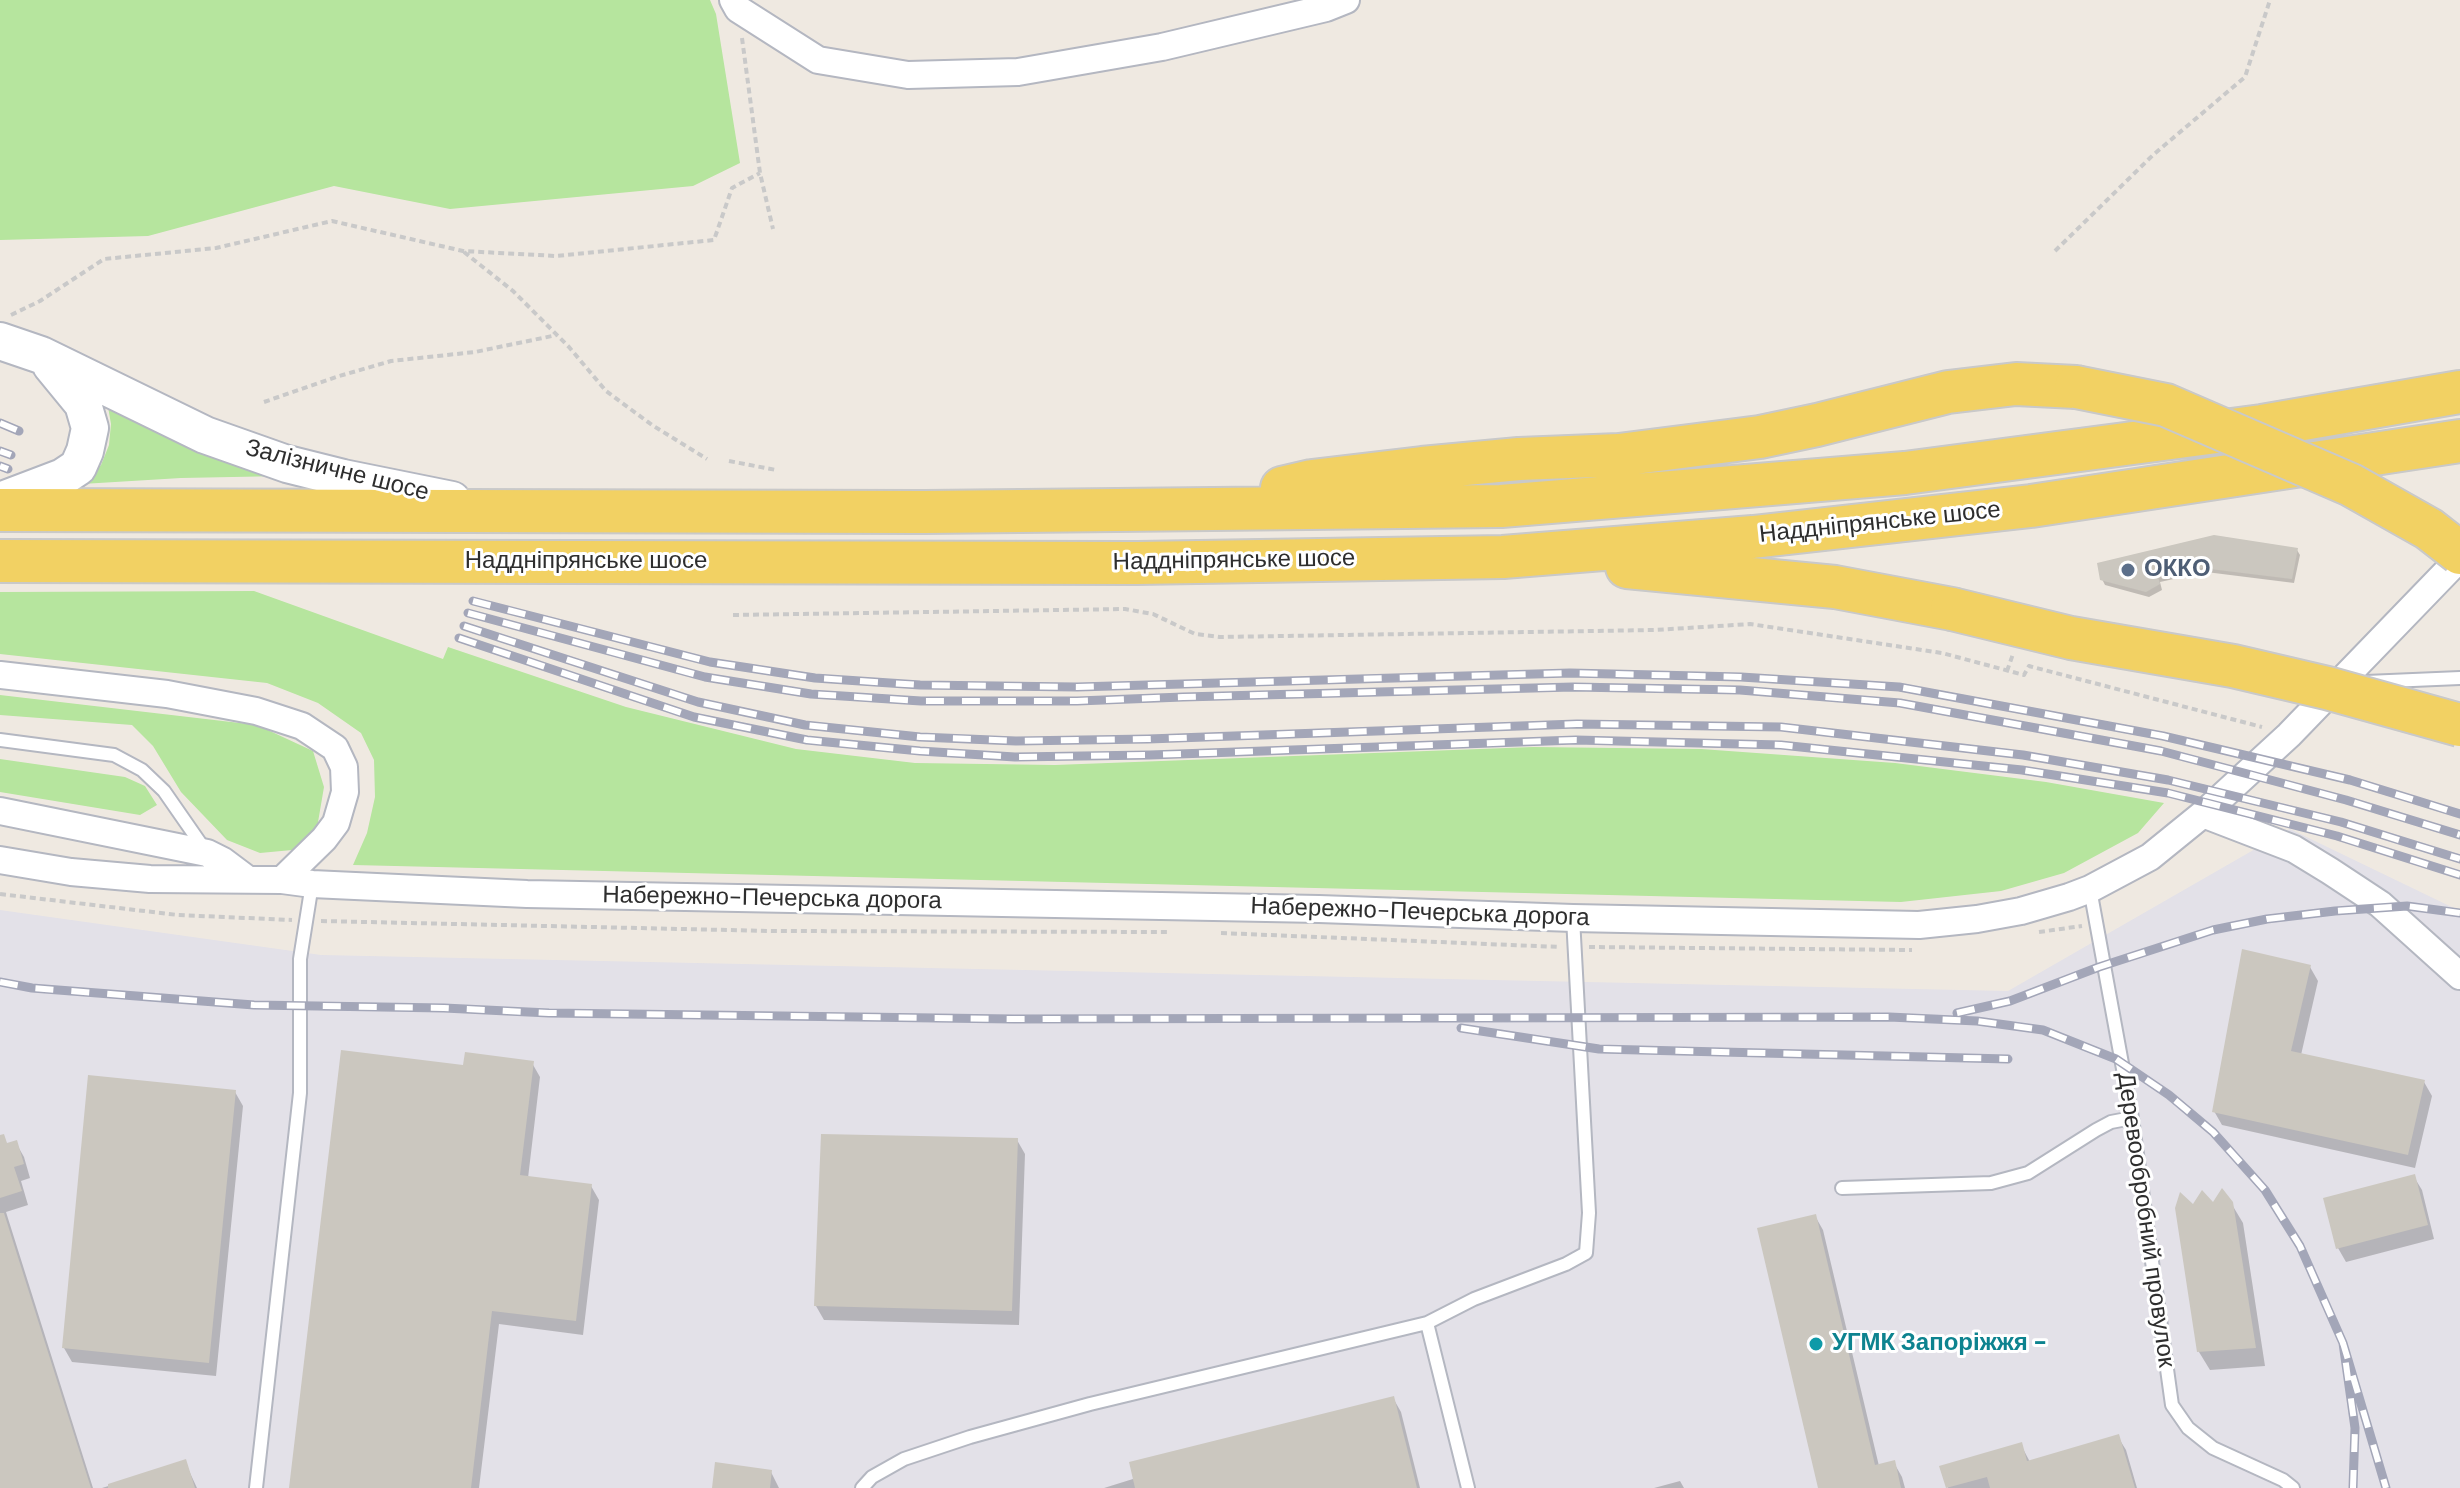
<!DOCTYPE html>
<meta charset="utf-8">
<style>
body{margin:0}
canvas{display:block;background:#efe9e1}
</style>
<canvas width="2460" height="1488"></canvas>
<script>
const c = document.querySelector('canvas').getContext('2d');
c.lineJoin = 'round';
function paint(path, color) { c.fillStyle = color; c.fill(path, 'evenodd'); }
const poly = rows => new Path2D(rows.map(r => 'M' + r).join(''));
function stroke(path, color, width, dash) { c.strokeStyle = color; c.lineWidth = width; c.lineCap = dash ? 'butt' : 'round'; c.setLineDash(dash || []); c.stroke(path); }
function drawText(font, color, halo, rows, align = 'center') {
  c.font = font + ' "DM Sans",sans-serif'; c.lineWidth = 6; c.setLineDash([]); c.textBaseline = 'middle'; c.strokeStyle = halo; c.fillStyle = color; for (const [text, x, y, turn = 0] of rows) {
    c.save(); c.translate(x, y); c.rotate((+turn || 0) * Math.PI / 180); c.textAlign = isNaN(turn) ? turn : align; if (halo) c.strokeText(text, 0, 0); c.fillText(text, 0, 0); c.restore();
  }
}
paint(poly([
 [2290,829,2460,911,2460,1488,0,1488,0,910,321,955,2008,991]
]), '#e3e1e8');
paint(poly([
 [0,0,710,0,716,14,740,163,693,186,450,209,334,186,148,236,0,240],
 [107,401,284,476,181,478,82,484,101,465,109,445,111,424],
 [254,591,443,659,448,647,626,707,796,749,915,763,1055,765,1533,747,1701,749,1895,763,2046,782,2164,803,2138,833,2064,873,2001,891,1901,902,353,865,367,833,375,797,374,760,361,733,318,703,267,683,0,654,0,592],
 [0,695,257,725,313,751,324,787,317,828,292,850,260,853,227,840,181,792,153,746,132,725,0,715],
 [0,759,125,777,145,786,157,805,140,815,0,792]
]), '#b6e59e');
paint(poly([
 [2297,550,2300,555,2294,583,2206,572,2160,582,2162,590,2149,597,2105,585,2102,579],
 [2310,967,2318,981,2301,1055,2424,1082,2432,1096,2415,1168,2222,1125,2214,1111],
 [532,1063,540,1077,528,1178,591,1186,599,1200,583,1335,499,1324,479,1488,291,1488,465,1067],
 [235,1092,243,1106,216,1376,72,1362,64,1348],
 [1017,1140,1025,1154,1019,1325,824,1320,816,1306],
 [16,1143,24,1157,30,1178,21,1181,28,1205,6,1212,93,1488,0,1488,0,1147],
 [2414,1177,2422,1190,2434,1239,2346,1262,2338,1248],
 [2231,1203,2243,1223,2265,1366,2210,1370,2199,1352,2194,1207],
 [1815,1216,1823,1230,1879,1466,1894,1463,1902,1477,1905,1488,1820,1488],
 [1393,1398,1401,1412,1420,1488,1104,1488],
 [2118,1437,2126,1450,2137,1488,1948,1488,1942,1467,2021,1445,2030,1462],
 [185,1462,197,1488,102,1488],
 [771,1472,779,1488,714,1488],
 [1680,1481,1684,1488,1654,1488]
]), '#0003');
paint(poly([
 [2214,535,2298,548,2292,579,2202,568,2158,577,2160,584,2146,592,2100,580,2097,563],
 [2242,949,2311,965,2291,1051,2425,1080,2408,1155,2212,1112],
 [341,1050,463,1065,465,1052,534,1061,520,1175,592,1184,576,1321,492,1311,471,1488,289,1488],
 [88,1075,236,1090,209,1363,62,1348],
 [4,1134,7,1143,17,1140,24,1164,14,1167,22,1191,0,1198,0,1135],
 [821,1134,1018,1138,1012,1311,814,1306],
 [2415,1174,2428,1225,2336,1249,2323,1198],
 [2222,1188,2233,1202,2256,1348,2197,1352,2175,1208,2180,1192,2193,1204,2202,1190,2213,1202],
 [0,1213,4,1213,91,1488,0,1488],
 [1816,1214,1875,1465,1895,1460,1901,1488,1818,1488,1757,1228],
 [1394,1396,1417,1488,1135,1488,1129,1462],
 [2119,1434,2135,1488,1990,1488,1987,1477,1946,1488,1939,1466,2022,1442,2027,1461],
 [186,1459,195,1488,108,1488,108,1484],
 [715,1462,772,1470,770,1488,712,1488]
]), '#cbc7bf');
const lane = poly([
 [2366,682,2460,678],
 [0,740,114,755,142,770,164,791,205,850],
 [2090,889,2132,1118,2172,1405,2188,1428,2213,1448,2283,1480,2293,1488],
 [1842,1188,1991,1183,2028,1173,2096,1130,2111,1122,2132,1118],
 [1427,1323,1468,1488],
 [256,1488,300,1093,300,959,312,884],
 [862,1488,872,1477,904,1459,970,1437,1090,1404,1427,1323,1474,1299,1566,1264,1586,1253,1589,1213,1573,918]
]);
const street = poly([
 [733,0,738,9,818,60,908,75,1018,72,1162,47,1326,8,1346,0],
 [0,675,167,694,256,711,302,726,335,748,344,767,345,792,336,823,324,839,282,880],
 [0,811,207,853,223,861,247,879],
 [2203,814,2294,849,2330,871,2380,904,2460,976],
 [0,860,71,872,150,879,282,880,312,884,527,894,1319,909,1573,918,1919,925,1977,919,2021,911,2069,897,2090,889,2150,857,2203,814,2289,735,2460,558]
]);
const secondary = poly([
 [0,341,41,355,205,435,287,464,343,478,452,500],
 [0,501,63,477,78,467,85,451,90,428,83,404,51,365]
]);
const primary = poly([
 [1282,488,1312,481,1422,468,1519,459,1619,455,1760,437,1817,425,1948,392,2016,384,2076,387],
 [0,510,924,512,1501,506,1905,473,2262,426,2460,392],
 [0,561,1137,563,1503,557,1753,537,2031,506,2460,441],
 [1627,567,1835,587,1952,609]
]);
stroke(lane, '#b4b7c1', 16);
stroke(street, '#b4b7c1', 30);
stroke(secondary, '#b4b7c1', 40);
stroke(primary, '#c9c9c9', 46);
stroke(poly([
 [742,38,760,173,773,229],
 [2055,251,2153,155,2245,77,2270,0],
 [464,252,513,291,569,347,606,391,652,425,707,459],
 [11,315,40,301,104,259,216,248,332,221,463,251,556,256,714,240,732,188,760,173],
 [264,402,336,377,391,361,475,352,557,335],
 [729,461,776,470],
 [733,615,1125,609,1153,614,1195,634,1220,637,1654,630,1750,624,1942,653,2024,675,2029,666,2262,727],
 [2007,671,2013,654],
 [0,894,178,915,292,920],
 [321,921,772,931,1168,932],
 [2039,932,2082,926],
 [1221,933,1560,947],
 [1589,947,1912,950]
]), '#c9c9c9', 4, [6, 4]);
stroke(lane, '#fff', 12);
stroke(street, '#fff', 26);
stroke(secondary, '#fff', 36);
stroke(primary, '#f2d163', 42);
const rail = poly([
 [0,423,19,431],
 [0,451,11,455],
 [0,466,8,469],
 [473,601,710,662,815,678,920,685,1077,687,1570,673,1741,677,1899,687,2163,736,2350,780,2460,814],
 [468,613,705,677,811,694,921,701,1077,701,1183,697,1573,687,1740,690,1900,703,2161,751,2346,800,2460,835],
 [464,626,698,702,805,725,920,737,1016,741,1148,739,1577,724,1781,727,2023,755,2168,780,2341,822,2460,859],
 [459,638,694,717,807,740,920,751,1015,757,1150,755,1576,740,1781,745,2022,770,2168,793,2337,836,2460,875],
 [0,982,32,988,254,1005,444,1008,549,1013,1014,1019,1889,1017,1977,1021,2043,1030,2116,1059,2169,1095,2213,1132,2265,1190,2300,1246,2343,1343],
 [1957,1013,2010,1001,2099,967,2213,930,2267,919,2335,911,2407,906,2460,913],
 [1461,1028,1599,1049,2008,1059],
 [2353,1488,2355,1428,2343,1343,2386,1488]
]);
stroke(rail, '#a3a6b8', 9);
stroke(rail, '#fff', 6, [18]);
const primaryBridge = poly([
 [2076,387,2166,405,2351,485,2429,529,2460,553],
 [1952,609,2071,638,2233,666,2327,688,2460,725]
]);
stroke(primaryBridge, '#c9c9c9', 46, []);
stroke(primaryBridge, '#f2d163', 42);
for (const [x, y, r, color] of [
 [2128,570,8,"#5c6f8a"],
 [1816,1344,8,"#0f9aa8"]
]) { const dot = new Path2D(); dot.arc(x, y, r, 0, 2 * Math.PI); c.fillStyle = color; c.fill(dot); stroke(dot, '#fff', 3); }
drawText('24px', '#2e2e2e', '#fff', [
 ["Залізничне шосе",337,471,14],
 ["Наддніпрянське шосе",1880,523,-6],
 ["Наддніпрянське шосе",1234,561,-1],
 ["Наддніпрянське шосе",586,562],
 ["Набережно-Печерська дорога",772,899,1],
 ["Набережно-Печерська дорога",1420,913,2],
 ["Деревообробний провулок",2145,1220,82]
]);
drawText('bold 24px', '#4e5e75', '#fff', [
 ["ОККО",2144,570]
], 'left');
drawText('bold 24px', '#0d838f', '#fff', [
 ["УГМК Запоріжжя -",1832,1344]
], 'left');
</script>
